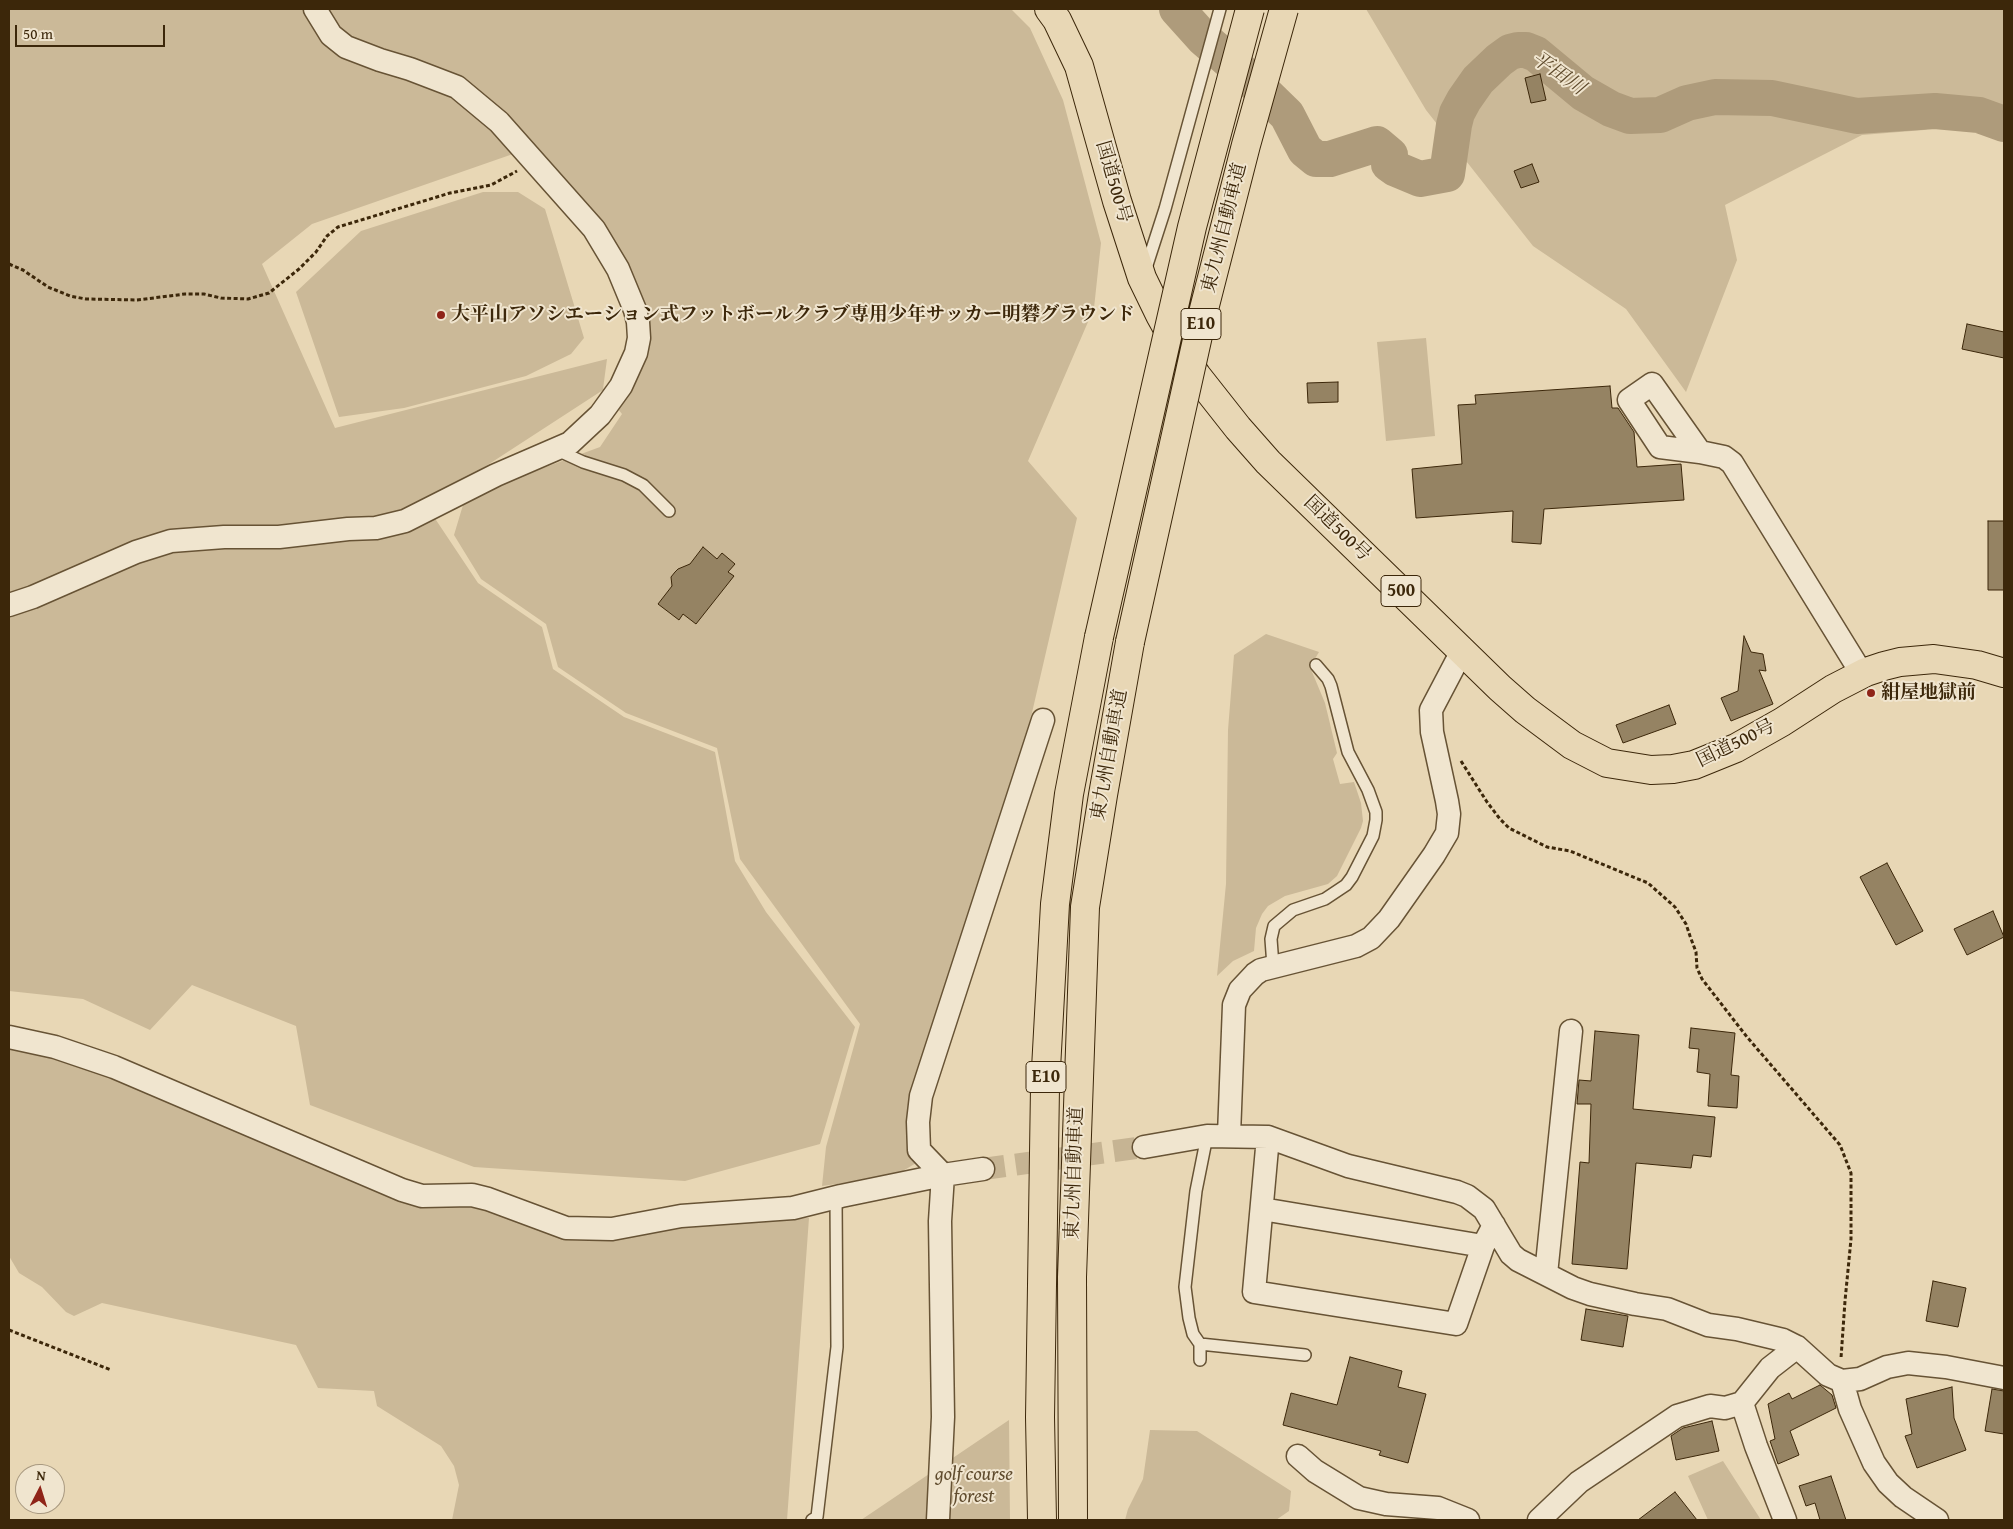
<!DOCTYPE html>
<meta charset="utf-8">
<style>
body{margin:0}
#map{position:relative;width:2013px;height:1529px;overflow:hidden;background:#e8d7b5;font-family:"Gentium Book Plus",serif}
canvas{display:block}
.frame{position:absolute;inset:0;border:10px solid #3c270a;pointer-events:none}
.north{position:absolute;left:15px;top:1464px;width:50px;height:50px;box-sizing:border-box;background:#f0e5cf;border:1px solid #a89980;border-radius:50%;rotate:5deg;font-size:14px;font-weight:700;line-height:20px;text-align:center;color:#3c270a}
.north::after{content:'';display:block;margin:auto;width:18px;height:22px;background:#8f2418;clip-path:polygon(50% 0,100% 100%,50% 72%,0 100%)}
.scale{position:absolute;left:15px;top:25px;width:150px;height:22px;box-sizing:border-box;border:2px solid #3c270a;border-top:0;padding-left:6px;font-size:15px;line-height:18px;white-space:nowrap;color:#3c270a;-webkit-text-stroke:4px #f0e5cf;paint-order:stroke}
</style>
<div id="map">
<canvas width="2013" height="1529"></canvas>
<div class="frame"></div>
<div class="north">N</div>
<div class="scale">50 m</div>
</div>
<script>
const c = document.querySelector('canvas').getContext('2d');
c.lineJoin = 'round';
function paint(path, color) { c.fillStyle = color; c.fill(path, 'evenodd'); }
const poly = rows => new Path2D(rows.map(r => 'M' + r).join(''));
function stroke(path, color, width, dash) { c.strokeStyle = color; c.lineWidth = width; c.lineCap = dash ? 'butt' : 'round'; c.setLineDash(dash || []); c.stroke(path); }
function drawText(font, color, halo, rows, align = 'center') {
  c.font = font + ' "Gentium Book Plus","Noto Serif JP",serif'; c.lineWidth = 4; c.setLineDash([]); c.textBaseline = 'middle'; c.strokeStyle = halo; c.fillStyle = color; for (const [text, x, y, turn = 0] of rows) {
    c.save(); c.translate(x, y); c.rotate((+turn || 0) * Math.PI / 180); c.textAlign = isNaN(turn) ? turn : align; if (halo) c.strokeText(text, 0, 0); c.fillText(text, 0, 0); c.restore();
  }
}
paint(poly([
 [9,9,1011,9,1030,28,1063,100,1101,243,1094,308,1028,461,1077,518,1031,717,933,1083,916,1163,898,1174,880,1181,858,1181,822,1186,826,1147,860,1024,740,859,717,748,626,713,558,667,546,624,481,579,454,535,463,505,516,478,600,447,622,414,603,390,426,505,478,583,542,627,553,669,624,717,715,752,735,861,766,912,855,1027,820,1144,685,1181,474,1167,310,1105,296,1026,192,985,150,1030,83,999,9,991],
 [533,147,638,304,636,373,603,389,607,359,335,428,262,264,312,224],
 [1366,9,2004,9,2004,111,1979,115,1924,130,1862,135,1725,205,1737,260,1686,392,1626,309,1533,246,1426,110],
 [483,192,518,192,545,209,584,338,571,354,526,376,404,408,339,417,296,292,361,231],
 [1426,338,1435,436,1386,441,1377,342],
 [1266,634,1319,652,1310,667,1325,703,1337,753,1333,759,1340,784,1354,782,1361,803,1363,821,1361,828,1337,876,1328,884,1285,896,1268,906,1262,914,1256,928,1254,951,1233,961,1217,976,1226,884,1228,730,1234,655],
 [9,1047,59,1059,476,1205,499,1212,564,1240,593,1241,714,1221,809,1218,787,1520,452,1520,459,1485,454,1466,441,1446,377,1406,374,1391,318,1388,296,1345,102,1303,74,1316,66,1312,42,1287,19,1273,9,1256],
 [1009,1420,1010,1520,861,1520],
 [1150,1430,1197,1431,1291,1491,1289,1511,1276,1520,1125,1520,1128,1509,1143,1479],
 [1723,1461,1761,1520,1708,1520,1688,1476]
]), '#cbb998');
stroke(poly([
 [1177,9,1204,39,1248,77,1287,115,1305,150,1316,159,1330,159,1377,144,1390,155,1389,164,1396,169,1420,179,1447,174,1454,125,1457,113,1464,100,1478,80,1499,60,1510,52,1518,50,1526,50,1536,54,1583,93,1611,109,1630,116,1660,115,1687,103,1715,97,1772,98,1857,116,1935,111,1979,115,2004,124]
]), '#ae9b7b', 36);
const building = poly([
 [1540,74,1546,100,1531,103,1525,78,1540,74],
 [1532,164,1539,182,1521,188,1514,171,1532,164],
 [1967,324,2004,332,2004,358,1962,349,1967,324],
 [1338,382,1338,402,1308,403,1307,383,1338,382],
 [1610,386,1612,408,1618,408,1634,432,1637,467,1681,464,1684,500,1544,509,1541,544,1512,542,1513,511,1416,518,1412,469,1462,464,1458,405,1476,404,1475,395,1610,386],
 [1988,521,2004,521,2004,590,1988,590,1988,521],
 [703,547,717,559,722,553,735,564,728,572,734,576,696,624,683,614,679,620,658,604,672,586,671,577,675,572,678,569,690,564,703,547],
 [1744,636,1751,652,1763,654,1766,671,1759,670,1773,704,1731,721,1721,698,1738,691,1744,636],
 [1669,705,1676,724,1623,743,1616,725,1669,705],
 [1887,863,1923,931,1896,945,1860,877,1887,863],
 [1993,911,2004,937,1967,955,1954,929,1993,911],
 [1691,1028,1735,1033,1731,1075,1739,1076,1737,1108,1708,1106,1710,1074,1697,1072,1699,1049,1689,1048,1691,1028],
 [1595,1031,1639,1035,1633,1109,1715,1117,1711,1157,1693,1155,1691,1168,1636,1163,1627,1269,1572,1264,1580,1162,1589,1163,1591,1104,1577,1104,1579,1080,1591,1081,1595,1031],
 [1933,1281,1966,1288,1958,1327,1926,1321,1933,1281],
 [1586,1309,1628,1316,1623,1347,1581,1340,1586,1309],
 [1350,1357,1402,1371,1398,1387,1426,1394,1408,1463,1379,1455,1381,1451,1283,1425,1291,1393,1337,1405,1350,1357],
 [1820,1385,1832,1395,1836,1408,1790,1431,1799,1455,1778,1464,1770,1441,1775,1439,1768,1404,1789,1393,1792,1399,1820,1385],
 [1952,1387,1954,1418,1966,1450,1917,1468,1905,1436,1912,1434,1906,1399,1952,1387],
 [1992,1389,2004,1391,2004,1434,1985,1431,1992,1389],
 [1712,1421,1719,1451,1676,1460,1671,1436,1683,1428,1712,1421],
 [1831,1476,1846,1520,1820,1520,1815,1503,1806,1506,1799,1486,1831,1476],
 [1675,1492,1697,1520,1638,1520,1675,1492]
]);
paint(building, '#958363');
stroke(building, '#3c270a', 1);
stroke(poly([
 [983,1169,1144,1147]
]), '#c6b493', 22, [22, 11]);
const lane = poly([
 [1145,271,1165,209,1220,9],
 [557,450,583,462,624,475,643,485,669,511],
 [1273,966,1271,939,1274,926,1293,910,1325,899,1346,885,1352,877,1373,836,1376,820,1376,812,1368,790,1348,752,1331,686,1328,679,1316,665],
 [1200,1344,1305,1355],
 [1200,1360,1200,1344,1193,1334,1189,1318,1185,1287,1196,1191,1207,1136],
 [812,1520,817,1517,837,1347,836,1198]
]);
const street = poly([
 [1700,452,1660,447,1629,400,1652,384,1700,452,1724,457,1732,463,1862,674],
 [9,605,33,597,136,552,171,541,224,537,279,537,348,529,376,528,405,521,496,475,570,443,600,415,621,386,636,353,639,338,638,322,635,310,618,269,594,229,499,122,457,87,410,69,380,60,346,47,331,35,315,9],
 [9,1037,55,1047,114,1067,402,1190,422,1196,472,1195,488,1199,566,1228,612,1229,681,1216,793,1208,841,1196,943,1175,983,1169],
 [1229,1135,1234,1005,1240,990,1255,974,1261,970,1356,946,1371,938,1389,919,1434,855,1447,833,1449,814,1447,801,1432,732,1431,710,1462,651],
 [1268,1137,1254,1292,1456,1324,1483,1246,1494,1225],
 [1144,1147,1207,1136,1268,1137,1348,1166,1457,1192,1467,1196,1484,1209,1511,1254,1518,1260,1573,1288,1590,1294,1635,1304,1667,1309,1708,1325,1737,1329,1783,1340,1797,1347,1828,1375,1842,1381,1860,1379,1887,1367,1908,1363,1946,1367,2004,1378],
 [1262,1209,1483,1246],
 [1546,1274,1571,1031],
 [1842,1381,1850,1409,1874,1463,1888,1483,1903,1497,1937,1520],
 [1298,1456,1315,1471,1359,1498,1386,1504,1438,1508,1468,1520],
 [938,1520,943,1417,940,1221,943,1175,919,1150,918,1122,921,1096,1043,720],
 [1539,1520,1579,1482,1677,1416,1710,1406,1725,1408,1742,1403],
 [1785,1520,1756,1446,1742,1403,1770,1368,1797,1347]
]);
const highway = poly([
 [1049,9,1057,20,1079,66,1117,201,1142,278,1160,315,1180,351,1197,376,1238,428,1268,462,1500,688,1525,710,1572,745,1607,763,1651,770,1673,769,1694,765,1736,748,1782,722,1833,689,1866,672,1884,666,1900,662,1934,659,1977,665,2004,673],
 [1042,1520,1040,1417,1045,1087,1055,904,1069,794,1099,637],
 [1073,1520,1072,1277,1085,907,1103,795,1130,642]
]);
stroke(lane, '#675335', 14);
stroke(street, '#675335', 25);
stroke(highway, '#3c270a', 30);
stroke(poly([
 [9,264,23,270,48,287,70,296,86,299,137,300,185,294,204,294,221,298,248,299,269,293,299,269,316,252,327,236,338,227,450,193,491,185,517,171],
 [1461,761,1487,802,1500,819,1509,828,1547,847,1570,851,1648,883,1675,907,1686,924,1690,936,1696,952,1697,968,1702,979,1747,1037,1840,1145,1851,1173,1851,1239,1845,1301,1841,1358],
 [9,1330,111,1370]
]), '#3c270a', 3, [4, 2.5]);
stroke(lane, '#f0e5cf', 11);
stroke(street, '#f0e5cf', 22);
stroke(highway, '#e8d7b5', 28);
const highwayBridge = poly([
 [1099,637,1192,227,1250,9],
 [1130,642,1203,313,1246,145,1284,9]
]);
stroke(highwayBridge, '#3c270a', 30, []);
stroke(highwayBridge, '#e8d7b5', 28);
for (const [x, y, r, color] of [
 [441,315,5,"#8f2418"],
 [1871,693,5,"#8f2418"]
]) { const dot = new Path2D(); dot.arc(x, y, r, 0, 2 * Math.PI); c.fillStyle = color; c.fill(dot); stroke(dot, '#f0e5cf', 2); }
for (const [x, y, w] of [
 [1201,324,40],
 [1401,591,40],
 [1046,1077,40]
]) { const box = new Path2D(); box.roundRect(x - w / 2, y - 15.5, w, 31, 4); c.fillStyle = '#f0e5cf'; c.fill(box); stroke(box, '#3c270a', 1); }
drawText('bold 18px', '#3c270a', null, [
 ["E10",1201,324],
 ["500",1401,591],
 ["E10",1046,1077]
]);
drawText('19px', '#3c270a', '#f0e5cf', [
 ["国道500号",1113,182,74],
 ["東九州自動車道",1225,228,-76],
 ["国道500号",1337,529,44],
 ["国道500号",1736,744,-26],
 ["東九州自動車道",1110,755,-80],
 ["東九州自動車道",1075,1173,-88]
]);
drawText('bold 19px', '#3c270a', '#f0e5cf', [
 ["大平山アソシエーション式フットボールクラブ専用少年サッカー明礬グラウンド",451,315],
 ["紺屋地獄前",1881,693]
], 'left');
drawText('italic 19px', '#604c2e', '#f0e5cf', [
 ["golf course",974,1475],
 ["forest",974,1497]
]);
drawText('italic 20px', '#5e4a2c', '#f0e5cf', [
 ["平田川",1558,74,35]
]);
</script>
